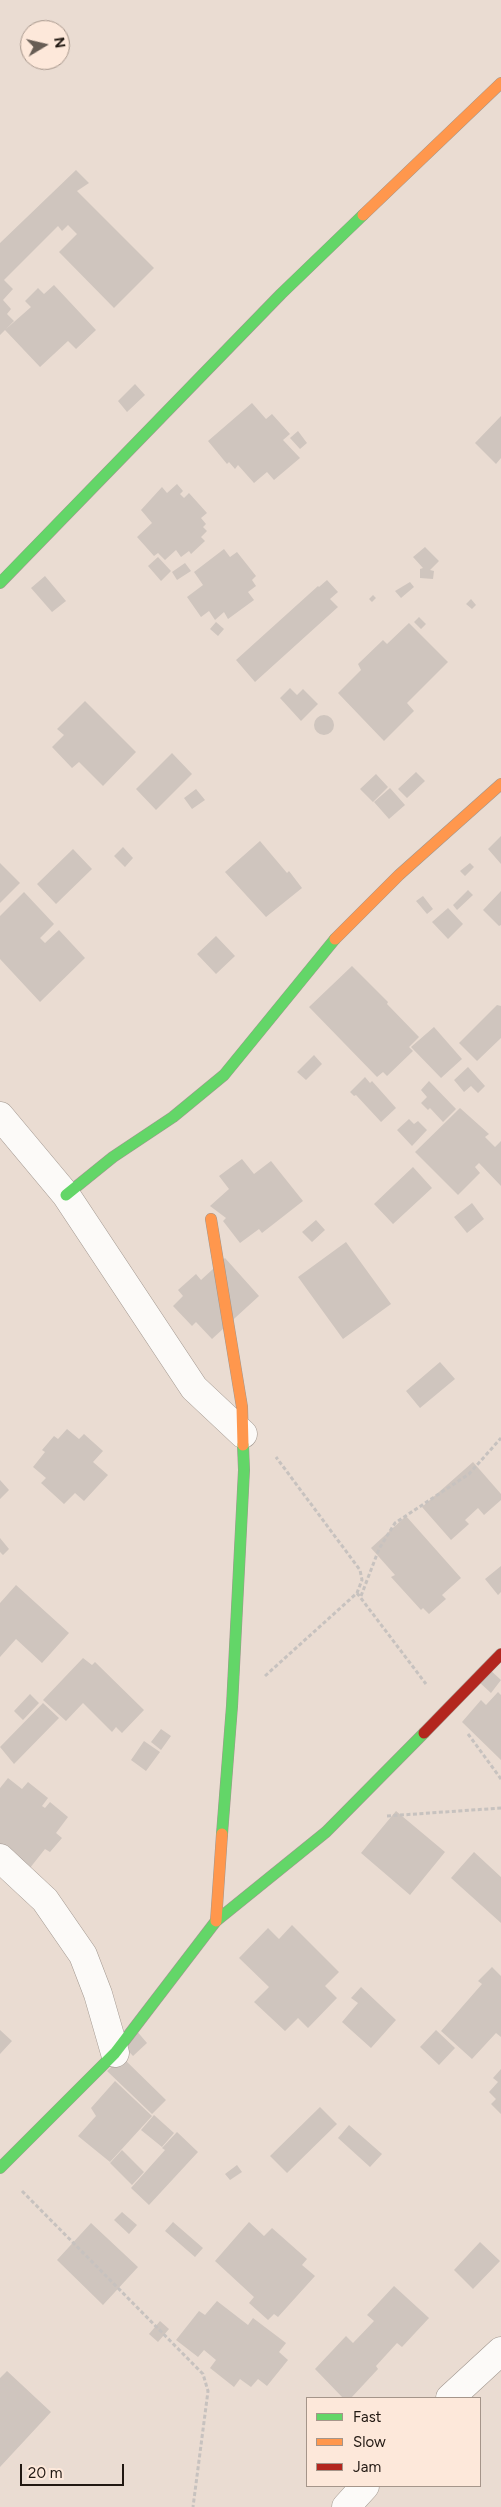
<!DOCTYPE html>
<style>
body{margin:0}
#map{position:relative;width:501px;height:2507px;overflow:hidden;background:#eadcd2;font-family:Figtree,sans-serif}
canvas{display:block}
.legend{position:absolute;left:306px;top:2397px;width:175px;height:90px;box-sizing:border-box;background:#fde8da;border:1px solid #a5958a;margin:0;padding:6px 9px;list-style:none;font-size:15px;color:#211812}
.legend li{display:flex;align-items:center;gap:10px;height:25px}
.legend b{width:25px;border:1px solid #a5958a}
.north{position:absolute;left:20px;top:20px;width:50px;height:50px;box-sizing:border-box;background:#fde8da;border:1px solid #a5958a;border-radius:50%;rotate:81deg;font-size:14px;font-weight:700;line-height:20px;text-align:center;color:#211812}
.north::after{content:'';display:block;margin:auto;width:18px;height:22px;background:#675d55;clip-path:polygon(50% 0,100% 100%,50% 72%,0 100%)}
.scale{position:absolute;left:20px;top:2464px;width:104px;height:22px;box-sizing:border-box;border:2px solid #211812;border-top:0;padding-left:6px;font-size:15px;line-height:18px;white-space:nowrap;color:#211812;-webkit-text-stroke:4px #fde8da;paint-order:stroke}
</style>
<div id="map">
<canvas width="501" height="2507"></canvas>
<ul class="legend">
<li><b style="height:6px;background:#63d668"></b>Fast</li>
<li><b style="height:6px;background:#ff974d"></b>Slow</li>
<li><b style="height:6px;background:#b3261e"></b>Jam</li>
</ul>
<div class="north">N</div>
<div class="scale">20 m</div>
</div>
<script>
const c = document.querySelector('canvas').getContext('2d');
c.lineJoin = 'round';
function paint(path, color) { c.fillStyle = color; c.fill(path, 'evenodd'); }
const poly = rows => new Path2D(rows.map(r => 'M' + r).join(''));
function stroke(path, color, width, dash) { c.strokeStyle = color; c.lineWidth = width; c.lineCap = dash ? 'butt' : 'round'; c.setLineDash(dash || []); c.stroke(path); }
paint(poly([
 [76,170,89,183,77,191,154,268,114,308,59,252,77,234,68,225,62,231,58,226,4,280,13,289,3,300,11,309,7,314,14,321,6,329,31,307,25,301,38,288,44,294,54,285,96,330,76,349,68,341,40,367,5,330,0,335,0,243],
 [135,384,145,395,127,412,118,401],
 [252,403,266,419,272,414,290,434,283,440,300,458,274,480,267,472,254,483,238,465,235,469,229,462,227,464,208,441],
 [501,416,501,458,496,464,475,443],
 [298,431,307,443,300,449,290,438],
 [177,484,183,491,180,494,184,498,189,493,207,513,201,518,206,524,203,527,207,531,201,537,205,541,191,554,189,551,181,557,176,550,165,560,158,553,154,556,137,537,152,523,141,510,162,487,167,493],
 [425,547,439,561,430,570,434,571,433,579,420,578,420,569,423,568,413,557],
 [224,549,230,557,237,552,256,576,252,580,256,586,248,592,254,600,228,619,224,612,215,620,209,611,201,617,187,597,203,585,194,572],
 [158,557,171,571,161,581,148,566],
 [185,563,191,571,177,580,172,572],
 [45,576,66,601,52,612,31,588],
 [327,580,338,592,330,599,338,607,255,682,236,660,318,586,319,587],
 [410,582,414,587,401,598,395,591],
 [373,595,376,598,372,602,369,599],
 [471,599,476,605,472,609,466,604],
 [419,617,426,624,421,629,414,622],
 [216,622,224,629,218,636,210,629],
 [409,623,448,662,407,703,414,711,384,741,338,693,361,670,358,664,383,640,387,644],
 [290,688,297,695,303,689,318,704,301,721,280,698],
 [85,701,136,752,103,786,79,762,72,768,52,747,64,735,57,729],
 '314 725a10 10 0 1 1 20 0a10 10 0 1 1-20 0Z',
 [172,753,192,774,156,810,136,789],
 [416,772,425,781,407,798,398,789],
 [376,774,388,787,373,802,360,789],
 [390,788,405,805,389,819,374,802],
 [196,789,205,800,192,809,184,798],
 [501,836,501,864,488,849],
 [260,841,287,873,289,871,302,888,266,917,225,872],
 [123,847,133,858,125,867,114,856],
 [73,849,92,869,56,904,37,884],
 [0,863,20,883,0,903],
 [470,863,474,867,465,876,460,871],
 [468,890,473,895,457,910,453,905],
 [501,891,501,925,499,926,483,910],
 [24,892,54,924,40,938,45,943,59,930,85,958,40,1002,0,959,0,916],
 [423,896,433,909,427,914,416,901],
 [448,908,463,924,448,939,432,922],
 [216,936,235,956,216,974,197,954],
 [352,966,388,1002,387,1004,419,1037,409,1047,413,1051,387,1076,383,1072,377,1077,309,1007],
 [497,1005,501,1006,501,1038,477,1061,459,1043],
 [434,1027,462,1059,441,1078,411,1047],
 [314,1055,322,1064,306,1080,297,1072],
 [468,1067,485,1086,478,1093,471,1086,464,1092,454,1080],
 [365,1077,370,1083,372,1081,396,1108,381,1122,356,1095,354,1096,350,1092],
 [429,1081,456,1109,443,1122,430,1108,428,1110,421,1103,427,1097,421,1090],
 [460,1108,489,1134,485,1137,495,1147,501,1141,501,1186,479,1163,475,1167,480,1173,458,1195,415,1152],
 [409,1119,414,1124,418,1121,427,1130,412,1146,397,1130],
 [242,1159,254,1174,271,1161,303,1201,262,1233,259,1229,240,1243,223,1221,226,1218,210,1206,229,1189,219,1176],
 [413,1167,432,1188,393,1224,374,1204],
 [472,1203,484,1219,467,1233,454,1217],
 [316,1220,325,1230,312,1242,302,1232],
 [346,1242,391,1304,343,1339,298,1277],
 [225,1258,259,1296,212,1339,196,1322,192,1326,173,1306,183,1296,178,1290,196,1274,201,1280],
 [440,1362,455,1379,420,1408,406,1391],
 [67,1429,79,1439,84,1434,103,1451,93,1462,108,1475,84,1501,75,1493,64,1504,41,1483,46,1478,33,1467,45,1452,42,1450,54,1436,58,1439],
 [473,1462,501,1494,501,1500,484,1515,478,1508,465,1520,469,1524,451,1540,422,1507],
 [0,1480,9,1490,0,1499],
 [406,1516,461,1578,442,1595,446,1599,429,1614,423,1608,421,1610,391,1577,395,1575,371,1548],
 [0,1538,9,1549,3,1555,0,1552],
 [501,1566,501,1592,498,1595,485,1579],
 [16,1585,69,1633,42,1663,16,1639,0,1657,0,1603],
 [83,1658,92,1665,95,1662,144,1710,122,1733,116,1727,112,1732,83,1703,66,1721,43,1700],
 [489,1669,501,1680,491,1693,478,1681],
 [498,1692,501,1695,501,1760,462,1722,481,1700,486,1705],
 [30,1694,39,1703,23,1720,14,1711],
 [43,1703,59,1718,14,1764,0,1747],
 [161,1729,171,1736,161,1750,151,1742],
 [144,1741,160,1752,146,1771,131,1760],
 [8,1778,22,1789,28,1782,48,1798,42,1806,45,1808,50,1802,68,1817,56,1833,62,1838,50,1852,45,1849,22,1878,0,1852,0,1788],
 [396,1811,445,1852,410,1895,361,1853],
 [474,1852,501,1877,501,1923,451,1878],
 [292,1925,339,1972,325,1986,337,1998,308,2028,298,2018,285,2031,254,2002,269,1987,239,1958,268,1928,279,1939],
 [492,1967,501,1976,501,2037,496,2033,472,2059,441,2031,482,1984,478,1981],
 [361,1987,396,2020,371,2048,342,2022,358,2003,351,1998],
 [135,2029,147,2043,133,2056,120,2042],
 [0,2030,12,2041,0,2054],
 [436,2030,455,2048,439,2065,420,2047],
 [122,2057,166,2100,152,2114,107,2071],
 [501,2069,501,2114,491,2104,496,2099,489,2092,498,2082,493,2078],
 [115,2081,152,2116,110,2162,78,2136,96,2116,91,2108],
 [320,2107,337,2124,287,2173,270,2156],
 [154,2115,174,2133,162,2147,141,2130],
 [349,2125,382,2154,370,2167,338,2138],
 [177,2132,198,2152,149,2205,131,2188,165,2150,162,2148],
 [122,2150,144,2172,132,2185,110,2163],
 [237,2165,242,2172,230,2180,225,2174],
 [122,2212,137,2225,129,2234,114,2220],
 [173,2222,203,2248,195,2257,165,2231],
 [249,2222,264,2236,272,2228,307,2259,302,2265,315,2276,278,2317,274,2314,268,2320,249,2303,254,2297,215,2261],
 [91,2223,138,2267,103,2305,57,2260],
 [480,2242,500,2261,473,2289,454,2270],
 [394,2286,429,2318,402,2347,397,2343,376,2366,378,2369,351,2398,343,2398,315,2369,346,2336,353,2343,374,2321,367,2315],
 [217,2301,248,2325,253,2318,286,2343,279,2352,288,2360,267,2386,258,2379,251,2387,240,2379,234,2387,210,2368,216,2360,204,2350,198,2357,176,2340,199,2311,205,2315],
 [160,2321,169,2329,158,2342,149,2334],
 [7,2371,51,2412,0,2467,0,2378]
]), '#cfc5be');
const street = poly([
 [0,1116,66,1195,194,1388,243,1434],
 [0,1858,45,1900,83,1955,98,1994,115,2053],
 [450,2398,501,2351],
 [346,2507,365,2486]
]);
const fast = poly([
 [0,583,281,294,363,215],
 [66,1195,113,1157,173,1117,224,1075,335,939],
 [222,1834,232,1706,244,1470,243,1445],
 [0,2168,115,2053,216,1921,326,1832,424,1733]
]);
const slow = poly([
 [363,215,501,83],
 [335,939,399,875,501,784],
 [211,1219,242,1407,243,1445],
 [216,1921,222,1834]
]);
const jam = poly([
 [424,1733,501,1654]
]);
stroke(street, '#a0968e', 29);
stroke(fast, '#a0968e', 12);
stroke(slow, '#a0968e', 12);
stroke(jam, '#a0968e', 12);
stroke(poly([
 [357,1593,426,1684],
 [361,1596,379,1549,395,1523,469,1474,501,1438],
 [265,1676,357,1593,362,1580,360,1570,276,1457],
 [468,1734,501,1779],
 [387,1816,501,1808],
 [22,2191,203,2374,208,2391,193,2507]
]), '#c7c2bf', 3, [4, 2.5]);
stroke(street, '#fcfaf8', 28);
stroke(fast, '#63d668', 11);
stroke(slow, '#ff974d', 11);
stroke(jam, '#b3261e', 11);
</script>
